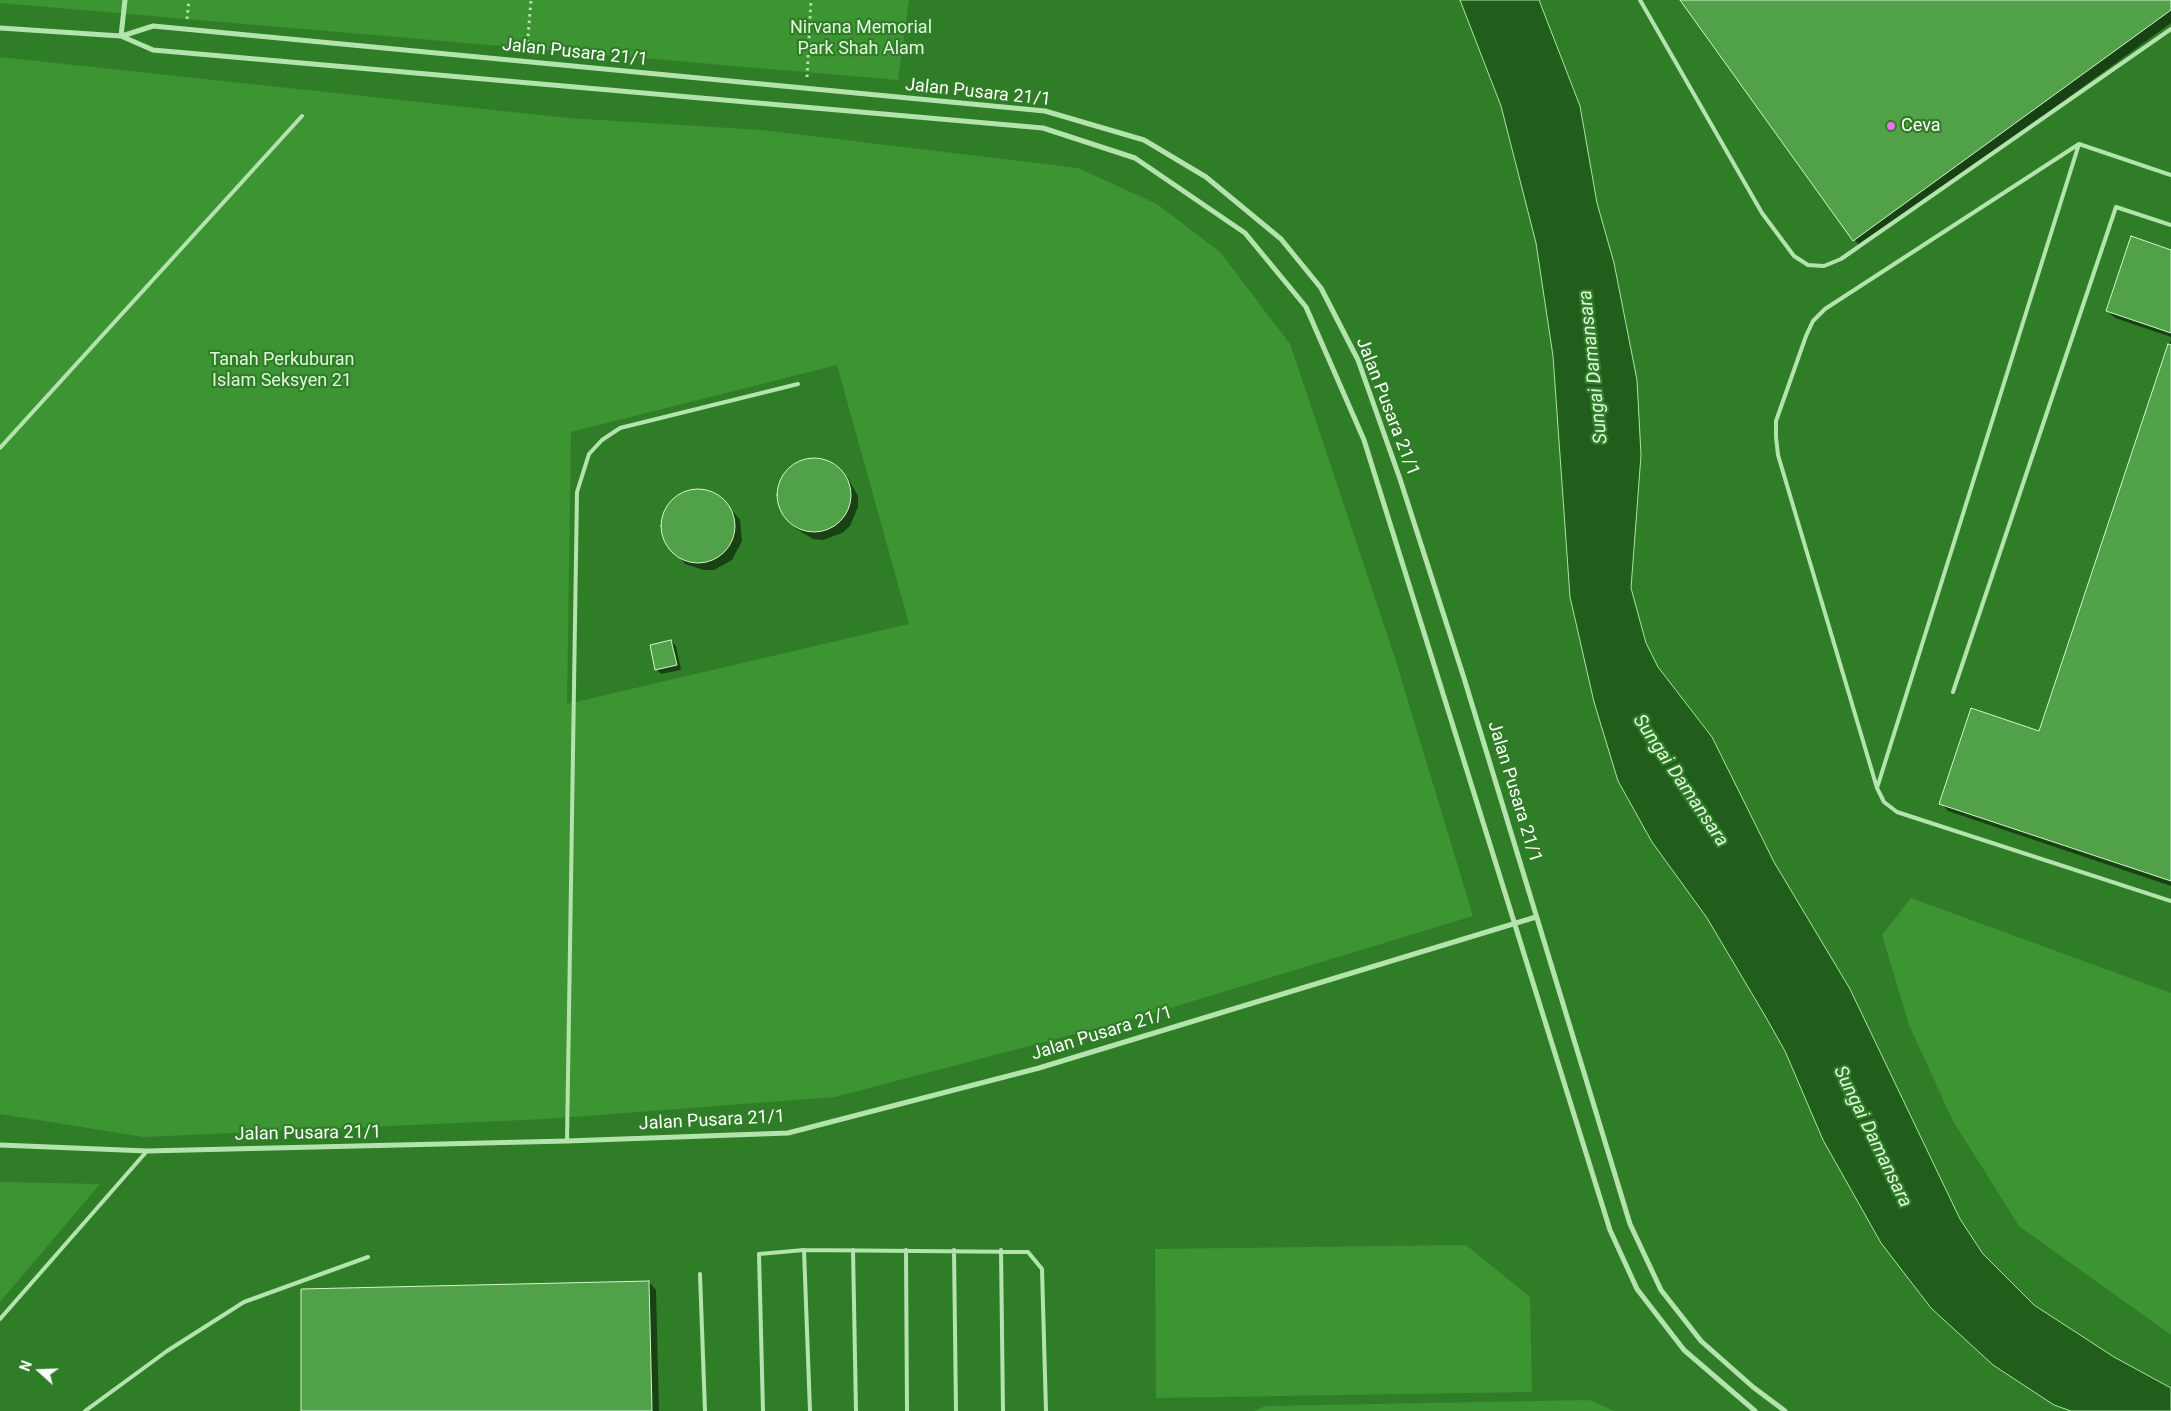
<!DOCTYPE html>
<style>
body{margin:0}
#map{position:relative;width:2171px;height:1411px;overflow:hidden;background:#307d27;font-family:Roboto,sans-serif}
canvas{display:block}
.north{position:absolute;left:15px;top:1346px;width:50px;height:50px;-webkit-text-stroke:4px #307d27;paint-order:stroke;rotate:290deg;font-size:14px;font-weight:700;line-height:20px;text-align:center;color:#fff}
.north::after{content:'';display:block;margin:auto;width:18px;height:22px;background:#fff;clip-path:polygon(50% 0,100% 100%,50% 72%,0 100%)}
</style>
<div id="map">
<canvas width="2171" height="1411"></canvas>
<div class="north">N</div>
</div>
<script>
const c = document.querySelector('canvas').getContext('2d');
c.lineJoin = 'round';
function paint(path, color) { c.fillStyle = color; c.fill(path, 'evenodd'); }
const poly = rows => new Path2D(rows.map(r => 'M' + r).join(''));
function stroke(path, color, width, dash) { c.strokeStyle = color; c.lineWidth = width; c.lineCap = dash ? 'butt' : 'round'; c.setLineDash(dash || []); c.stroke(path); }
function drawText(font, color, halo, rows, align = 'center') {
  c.font = font + ' Roboto,sans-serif'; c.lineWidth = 4.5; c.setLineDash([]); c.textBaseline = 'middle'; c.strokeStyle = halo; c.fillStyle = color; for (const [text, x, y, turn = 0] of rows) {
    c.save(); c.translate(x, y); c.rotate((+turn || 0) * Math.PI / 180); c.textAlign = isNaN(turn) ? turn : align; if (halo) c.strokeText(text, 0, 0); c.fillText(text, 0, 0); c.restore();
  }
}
paint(poly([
 [0,0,909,0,898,80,0,3],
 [0,57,568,118,762,130,1078,168,1157,204,1220,252,1290,344,1394,655,1473,916,1147,1015,835,1097,546,1119,144,1137,0,1114],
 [837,365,909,624,567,704,571,432],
 [1911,898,2171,993,2171,1335,2019,1226,1953,1121,1909,1025,1882,935],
 [0,1182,100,1184,0,1302],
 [1466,1245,1530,1297,1532,1392,1156,1398,1155,1249],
 [1589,1400,1615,1411,1254,1411,1265,1406]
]), '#3d9432');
const water = poly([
 [1460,0,1539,0,1580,106,1597,203,1614,263,1637,380,1641,455,1631,588,1646,643,1658,667,1712,737,1774,862,1850,989,1960,1219,1983,1254,2034,1305,2114,1357,2171,1388,2171,1411,2071,1411,2054,1405,1993,1365,1931,1308,1881,1243,1823,1140,1785,1051,1764,1014,1707,918,1652,842,1618,781,1594,702,1570,597,1553,356,1536,243,1501,106,1460,0]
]);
paint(water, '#215e1c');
stroke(water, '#aae5a2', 1);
paint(poly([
 [1681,0,2171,0,2171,23,1861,248],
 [2171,251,2171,337,2115,318,2107,311],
 [2171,340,2171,886,1948,811,1941,803,2039,732],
 [811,459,831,463,840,469,848,478,858,496,858,507,850,526,842,533,823,540,813,539,795,528,787,520,778,501,778,491,785,472,802,461],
 [689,491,709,491,726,503,740,520,742,541,732,560,714,570,704,570,685,564,665,540,663,520,666,511,679,495],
 [671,641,676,646,681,670,661,674,656,669],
 [649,1282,656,1290,659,1411,302,1411]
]), '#0007');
const building = poly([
 [1680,0,2171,0,2171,10,1853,241,1680,0],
 [2131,236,2171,250,2171,333,2106,311,2131,236],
 [2168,344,2171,345,2171,881,1939,804,1971,708,2039,731,2168,344],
 '777 495a37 37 0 1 1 74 0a37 37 0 1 1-74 0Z',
 '661 526a37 37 0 1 1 74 0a37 37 0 1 1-74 0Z',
 [671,640,677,665,655,670,650,645,671,640],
 [649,1281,652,1411,301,1411,301,1289,649,1281]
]);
paint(building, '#51a148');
stroke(building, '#d4f4d0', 1);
stroke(poly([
 [187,19,189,0],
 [527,49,531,0],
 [807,77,811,0]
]), '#b3e4ad', 3, [2.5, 4]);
stroke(poly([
 [1640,0,1762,213,1794,256,1808,265,1824,266,1841,259,2171,29],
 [2171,175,2079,144,1825,309,1813,321,1806,336,1776,421,1776,437,1778,455,1877,788,1884,802,1897,812,2171,901],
 [0,448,302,116],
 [1953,692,2116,207,2171,225],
 [1877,788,2079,144],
 [567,1141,577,492,589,454,602,440,620,428,798,384],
 [804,1250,810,1411],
 [853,1250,856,1411],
 [906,1250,907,1411],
 [954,1250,956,1411],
 [1001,1250,1003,1411],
 [700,1274,705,1411],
 [0,1319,147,1151],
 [85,1411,167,1351,244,1302,368,1257],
 [763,1411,759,1254,804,1250,1028,1252,1042,1269,1046,1411]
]), '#b3e4ad', 4);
stroke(poly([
 [0,28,121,36,153,50,1043,128,1135,158,1245,233,1306,307,1364,440,1610,1230,1637,1289,1684,1350,1755,1411],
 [121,36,125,0],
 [122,36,153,26,1045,111,1144,140,1206,177,1281,239,1321,288,1358,360,1400,479,1464,678,1630,1224,1661,1290,1701,1341,1753,1387,1785,1411],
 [0,1145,147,1151,567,1141,788,1133,1039,1068,1536,917]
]), '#b3e4ad', 5);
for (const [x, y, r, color] of [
 [1891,126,5,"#ec73e6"]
]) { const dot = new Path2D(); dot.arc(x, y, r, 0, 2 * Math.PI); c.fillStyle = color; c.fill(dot); stroke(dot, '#307d27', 2); }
drawText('18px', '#dff7dc', '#307d27', [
 ["Nirvana Memorial",861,28],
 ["Park Shah Alam",861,49],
 ["Tanah Perkuburan",282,360],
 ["Islam Seksyen 21",282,381]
]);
drawText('18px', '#fff', '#307d27', [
 ["Jalan Pusara 21/1",575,53,6],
 ["Jalan Pusara 21/1",978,93,6],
 ["Jalan Pusara 21/1",1387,407,69],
 ["Jalan Pusara 21/1",1514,792,73],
 ["Jalan Pusara 21/1",1102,1034,-17],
 ["Jalan Pusara 21/1",712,1121,-3],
 ["Jalan Pusara 21/1",308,1134,-1]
]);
drawText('18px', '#fff', '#307d27', [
 ["Ceva",1901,126]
], 'left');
drawText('italic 19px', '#e2f6df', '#307d27', [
 ["Sungai Damansara",1594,367,-96],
 ["Sungai Damansara",1680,781,56],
 ["Sungai Damansara",1872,1137,64]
]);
</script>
